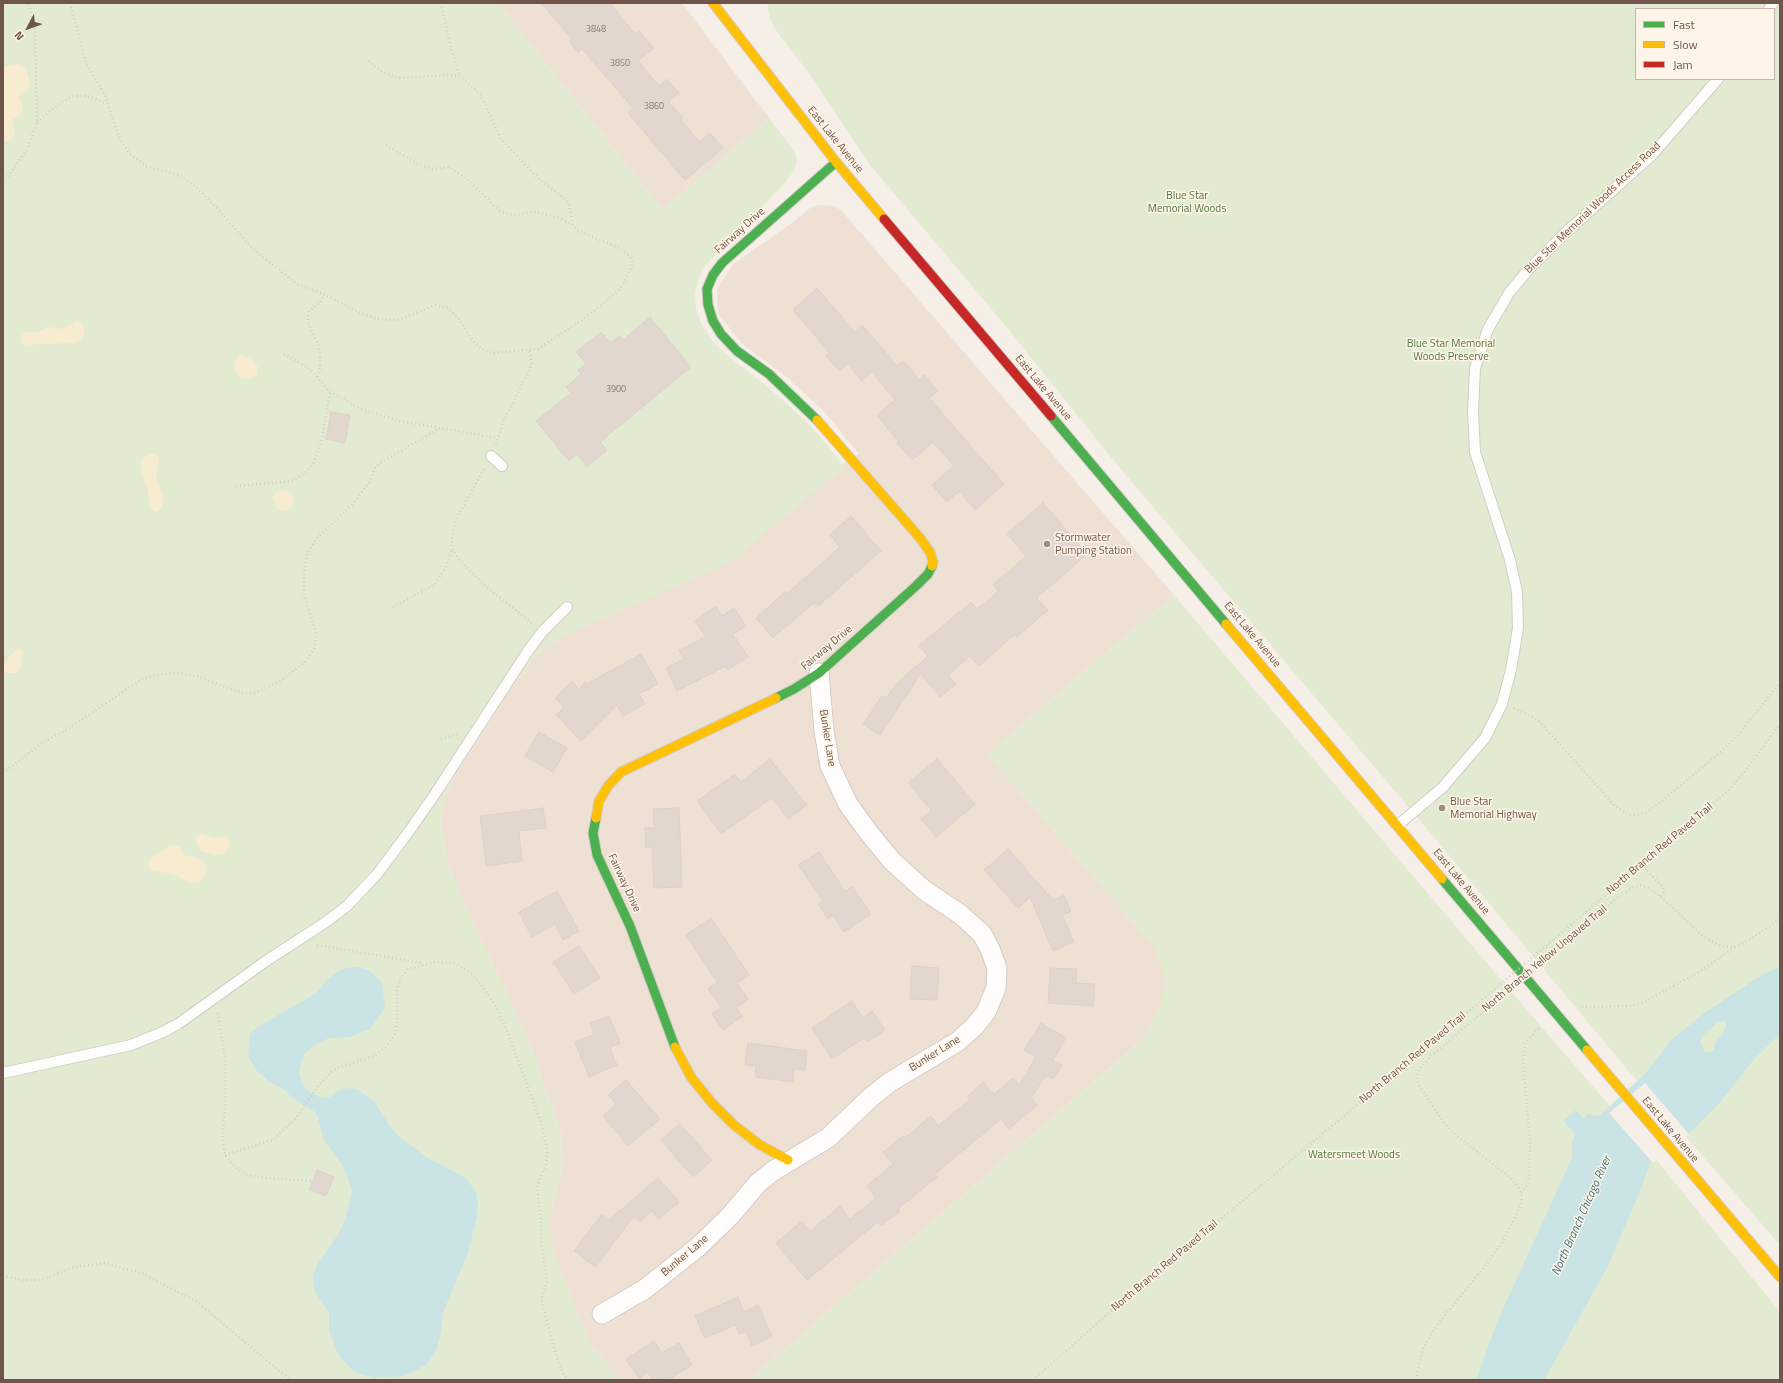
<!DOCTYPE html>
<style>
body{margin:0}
#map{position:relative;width:1783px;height:1383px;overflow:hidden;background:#f5efe7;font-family:"Titillium Web",sans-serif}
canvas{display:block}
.frame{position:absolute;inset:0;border:4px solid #70564a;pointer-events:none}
.legend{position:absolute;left:1635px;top:8px;width:140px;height:72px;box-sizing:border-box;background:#fef4e7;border:1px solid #c5b5a8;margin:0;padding:5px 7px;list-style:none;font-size:12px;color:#70564a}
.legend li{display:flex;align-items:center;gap:8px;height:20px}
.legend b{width:20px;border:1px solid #c5b5a8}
.north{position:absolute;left:8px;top:8px;width:40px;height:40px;-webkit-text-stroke:3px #fef4e7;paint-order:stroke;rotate:229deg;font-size:11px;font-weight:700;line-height:16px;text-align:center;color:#70564a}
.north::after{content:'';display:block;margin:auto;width:14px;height:18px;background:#70564a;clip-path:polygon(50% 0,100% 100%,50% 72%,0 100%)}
</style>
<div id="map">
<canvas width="1783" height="1383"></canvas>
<div class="frame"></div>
<ul class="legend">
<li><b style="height:5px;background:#4caf50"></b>Fast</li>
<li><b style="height:5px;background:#ffc107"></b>Slow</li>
<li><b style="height:5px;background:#c62828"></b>Jam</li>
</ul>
<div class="north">N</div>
</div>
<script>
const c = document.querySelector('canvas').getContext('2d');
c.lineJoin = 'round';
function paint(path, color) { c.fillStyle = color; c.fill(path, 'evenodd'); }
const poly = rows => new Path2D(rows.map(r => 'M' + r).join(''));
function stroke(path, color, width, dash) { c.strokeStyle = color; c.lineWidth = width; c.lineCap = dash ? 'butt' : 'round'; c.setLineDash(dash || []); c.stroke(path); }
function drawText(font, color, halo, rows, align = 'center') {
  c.font = font + ' "Titillium Web",sans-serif'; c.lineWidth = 3; c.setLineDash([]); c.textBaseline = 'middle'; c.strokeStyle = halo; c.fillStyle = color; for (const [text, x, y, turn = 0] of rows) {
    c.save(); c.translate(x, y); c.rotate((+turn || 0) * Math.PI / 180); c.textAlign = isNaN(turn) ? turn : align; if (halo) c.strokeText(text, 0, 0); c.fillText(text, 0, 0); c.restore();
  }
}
paint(poly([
 [498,3,682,3,769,118,663,210],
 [819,205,834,206,841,210,1174,595,987,754,1195,994,749,1380,621,1380,589,1342,551,1247,550,1215,563,1166,561,1133,528,1038,460,895,448,863,441,827,445,797,455,776,516,681,535,657,550,645,859,454,823,410,784,375,742,344,718,313,717,289,733,264,793,222,810,208]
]), '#eee1d4');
paint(poly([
 [3,3,498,3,663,210,769,118,795,152,797,162,794,171,782,186,705,266,698,280,695,294,696,308,700,321,711,339,723,352,767,386,809,424,845,467,728,563,569,634,550,645,535,657,516,681,455,776,445,797,441,827,448,863,460,895,528,1038,561,1133,563,1166,550,1215,551,1247,589,1342,621,1380,3,1380],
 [767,3,1780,3,1780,1245,1626,1068,1433,836,1114,461,1004,324,870,165,811,76,775,29,770,18],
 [1636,9,1774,9,1774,79,1636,79],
 [1174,595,1515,996,1659,1163,1780,1312,1780,1380,749,1380,1141,1041,1147,1032,1160,1005,1165,982,1156,949,987,754]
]), '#e2ebd2');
paint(poly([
 [18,64,26,69,30,83,29,88,19,96,23,107,21,114,12,120,15,135,11,140,3,142,3,68,9,65],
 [77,321,83,324,85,331,82,338,75,343,36,344,27,347,21,343,20,338,25,332,37,333,47,327,63,329],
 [243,355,253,361,258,368,258,374,253,378,243,379,235,372,235,361,238,356],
 [151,454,156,455,159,459,156,480,164,497,161,509,155,512,151,509,148,490,140,468,143,457],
 [283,490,291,493,294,500,292,507,283,511,277,509,273,498,275,493],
 [18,649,21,649,23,652,20,669,15,673,6,673,3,670,3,666,10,655],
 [201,834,215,838,222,836,227,837,230,842,228,849,223,854,216,855,201,851,196,843,196,838],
 [171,845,177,845,180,847,183,855,197,858,205,864,207,870,203,879,198,882,190,883,176,875,149,869,148,862,150,859]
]), '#f7ecd0');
paint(poly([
 [358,967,368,970,382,982,385,1008,370,1029,349,1037,329,1038,315,1045,305,1053,301,1062,299,1073,302,1084,308,1091,321,1098,330,1097,337,1091,347,1088,358,1090,374,1101,389,1125,398,1136,410,1145,428,1158,466,1178,476,1192,478,1203,477,1217,467,1255,444,1310,440,1336,436,1351,426,1365,404,1376,376,1378,367,1376,357,1373,346,1364,337,1352,329,1330,329,1313,315,1292,313,1276,317,1265,339,1233,346,1217,352,1191,347,1176,343,1166,324,1140,318,1118,315,1112,291,1097,285,1090,270,1082,257,1071,248,1056,250,1034,257,1027,315,994,327,980,336,973,346,968],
 [1780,967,1780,1034,1754,1059,1723,1099,1691,1132,1650,1163,1643,1184,1607,1268,1544,1380,1476,1380,1498,1320,1572,1158,1572,1143,1575,1134,1563,1121,1576,1110,1584,1119,1587,1114,1599,1116,1645,1074,1671,1040,1706,1012,1762,975],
 [1726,1020,1726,1027,1723,1034,1715,1043,1714,1049,1710,1053,1704,1051,1700,1041,1703,1035,1718,1022]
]), '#cae3e4');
paint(poly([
 [1645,1083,1689,1134,1653,1163,1609,1113]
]), '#f5efe7');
const building = poly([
 [541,3,610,3,635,34,639,31,654,48,638,61,659,86,667,79,679,93,669,102,683,118,681,120,700,142,710,133,723,148,685,180,628,113,633,108,582,49,578,52,569,41,572,39,541,3],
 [817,288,855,332,862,325,897,366,903,361,919,379,924,375,938,391,929,398,1004,484,975,510,959,491,947,502,932,485,954,466,933,442,912,460,897,443,899,442,877,415,895,400,872,372,862,381,848,364,840,371,826,356,830,353,793,310,817,288],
 [650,317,691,367,600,442,607,450,587,467,577,454,569,461,536,421,571,393,566,387,581,374,578,370,586,364,576,352,601,332,611,343,620,336,623,340,650,317],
 [331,412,350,415,345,443,326,439,331,412],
 [1043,503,1087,554,1037,598,1048,610,1017,637,1015,634,979,666,970,656,948,675,956,684,940,697,921,674,880,735,863,724,882,696,886,698,897,683,928,656,919,646,971,602,977,609,999,591,993,585,1026,556,1007,534,1043,503],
 [851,516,881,551,818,606,814,603,773,638,756,618,786,591,788,593,840,547,830,535,851,516],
 [716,606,722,616,734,608,746,626,733,634,748,657,728,670,726,666,677,691,666,668,684,659,679,650,706,637,695,621,716,606],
 [641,654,658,684,639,694,645,704,623,716,617,705,581,741,556,715,564,707,555,698,572,681,579,689,585,682,587,684,641,654],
 [539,732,567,748,553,772,525,756,539,732],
 [770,759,807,805,788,819,772,798,721,834,697,801,735,774,741,782,770,759],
 [937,759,975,804,936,837,921,819,931,810,908,783,937,759],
 [543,808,546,828,519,831,522,861,486,866,480,816,543,808],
 [679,808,682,887,654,888,652,847,646,848,645,828,654,828,653,809,679,808],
 [1008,849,1053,900,1064,895,1071,912,1062,915,1074,942,1053,951,1030,897,1018,908,984,870,1008,849],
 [819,852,845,891,852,886,871,914,844,932,833,915,828,919,818,904,823,901,798,865,819,852],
 [557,891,579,931,563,940,555,924,532,937,519,912,557,891],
 [711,918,749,975,737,983,748,999,736,1008,743,1016,723,1030,712,1014,721,1007,708,989,717,982,686,935,711,918],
 [579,946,600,978,574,994,553,962,579,946],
 [912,966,939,968,937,1000,910,999,912,966],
 [1050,968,1077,969,1076,983,1095,984,1093,1006,1048,1003,1050,968],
 [852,1001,863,1018,872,1011,885,1030,867,1042,864,1038,832,1059,812,1028,852,1001],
 [609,1016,620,1043,610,1048,617,1065,589,1077,575,1042,594,1034,590,1023,609,1016],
 [1041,1023,1066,1038,1053,1060,1062,1065,1053,1079,1046,1075,1031,1098,1037,1105,1009,1129,1001,1119,935,1174,937,1177,898,1209,900,1211,881,1226,878,1222,807,1280,776,1243,802,1221,810,1231,840,1206,850,1219,876,1198,867,1186,893,1164,883,1152,903,1136,905,1138,931,1116,938,1126,970,1099,968,1096,983,1082,994,1094,1013,1078,1019,1085,1036,1057,1024,1050,1041,1023],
 [748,1043,807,1051,805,1070,794,1069,793,1082,755,1077,756,1066,745,1065,748,1043],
 [626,1080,660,1119,628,1146,603,1116,616,1104,608,1095,626,1080],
 [680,1124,712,1160,693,1177,661,1140,680,1124],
 [317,1170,334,1177,326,1196,309,1190,317,1170],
 [658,1178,679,1202,659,1219,652,1211,639,1222,634,1216,595,1267,574,1251,602,1214,609,1220,658,1178],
 [738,1297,744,1312,758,1305,772,1337,752,1346,746,1331,739,1334,735,1325,705,1338,695,1316,738,1297],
 [654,1341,662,1353,679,1343,692,1365,668,1380,653,1380,648,1372,639,1378,626,1359,654,1341]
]);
paint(building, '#e1d7cf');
stroke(building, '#ddd2ca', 1);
const lane = poly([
 [1769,9,1773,3],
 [491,456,502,466],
 [1398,825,1443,787,1485,738,1502,704,1511,670,1518,628,1517,592,1510,560,1475,452,1473,412,1475,368,1488,329,1509,293,1528,270,1563,235,1653,154,1718,79],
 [3,1073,131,1045,163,1032,178,1024,266,961,326,922,347,906,378,873,410,830,435,794,528,651,543,631,567,607]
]);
const street = poly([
 [602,1314,645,1289,698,1247,730,1216,758,1183,773,1171,828,1138,870,1098,890,1082,957,1042,974,1027,986,1012,996,988,997,968,990,949,982,934,960,914,924,890,892,861,869,833,848,804,830,766,824,731,819,673]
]);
const fast = poly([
 [1051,416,1226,624],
 [817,420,769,374,737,351,721,334,713,321,708,305,707,289,713,275,722,263,836,162],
 [776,698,794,689,819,673,916,586,928,574,932,566],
 [596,818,593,833,597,855,630,926,675,1047],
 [1442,879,1587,1050]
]);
const slow = poly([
 [713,3,836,162,884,219],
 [817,420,920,538,930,552,933,562,932,566],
 [1226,624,1442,879],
 [596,818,599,801,608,786,621,772,776,698],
 [675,1047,691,1077,712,1103,734,1125,760,1145,788,1160],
 [1587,1050,1780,1277]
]);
const jam = poly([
 [884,219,1051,416]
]);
stroke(lane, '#d3ccc6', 12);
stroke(street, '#d3ccc6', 21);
stroke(fast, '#d4cbc4', 11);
stroke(slow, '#d4cbc4', 11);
stroke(jam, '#d4cbc4', 11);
stroke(poly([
 [70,3,86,63,105,95,118,135,129,153,146,166,182,176,196,187,218,209,252,248,297,284,324,294,353,310,377,319,399,320,435,305,448,308,460,320,473,341,485,351,493,353,538,349,582,320,615,294,623,285,632,266,632,260,628,255,619,248,577,230,573,225,569,204,564,198,539,179,501,139,481,95,460,76,447,75,398,78,381,71,368,61],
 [441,3,451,48,460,76],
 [37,122,57,105,72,96,88,96,108,104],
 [386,145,419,165,433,169,449,167,455,171,466,178,500,211,505,213,513,215,535,212,556,217,573,225],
 [3,183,27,150,37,122,35,28,28,3],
 [284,354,310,369,330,392,361,409,400,421,498,438],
 [317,377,320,368,320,350,308,322,308,316,309,311,321,301,324,294],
 [496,444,503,422,529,371,532,363,529,351],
 [484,469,456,519,452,536,452,549,460,561,488,588,533,624],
 [236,486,282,482,294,480,305,473,313,464,321,444,330,392],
 [393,607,434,585,445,569,452,549],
 [1514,708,1529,715,1539,721,1615,806,1628,815,1636,815,1646,812,1657,805,1722,751,1738,735,1780,683],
 [441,739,458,734],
 [3,773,41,744,68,729,142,679,162,674,179,673,199,677,242,693,255,693,280,681,305,662,315,648,316,634,304,594,304,575,307,554,316,539,352,505,369,483,375,468,380,463,440,428],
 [1643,864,1649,873,1663,887,1664,892,1660,896],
 [1613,889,1728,791,1745,771,1780,724],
 [1619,896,1634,887,1640,885,1648,888,1660,896,1704,937,1721,946,1735,947,1749,940,1780,919],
 [317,945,422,963],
 [1582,1007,1632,1006,1646,1001,1699,972,1735,947],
 [218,1013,225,1059,225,1111,222,1134,225,1155,236,1168,248,1175,266,1178,313,1181],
 [225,1155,273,1140,295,1119,318,1086,331,1072,338,1068,374,1056,387,1046,395,1034,397,1022,397,990,401,977,408,969,436,962,454,963,469,972,479,982,495,1005,508,1033,541,1123,546,1144,547,1153,546,1164,537,1186,541,1224,541,1243,547,1281,542,1296,542,1303,558,1362,567,1380],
 [1521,1193,1529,1182,1530,1142,1523,1062,1525,1043,1539,1028],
 [3,1276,24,1280,41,1280,74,1267,104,1263,141,1273,196,1301,290,1380],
 [1033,1380,1110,1312,1424,1049],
 [1416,1380,1422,1351,1430,1336,1441,1320,1481,1271,1502,1243,1521,1205,1522,1196,1519,1188,1511,1178,1452,1132,1442,1120,1420,1087,1417,1079,1418,1071,1431,1056]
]), '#d6cec9', 2.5, [1, 3]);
stroke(lane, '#fefdfb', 10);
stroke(street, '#fefdfb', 19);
stroke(fast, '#4caf50', 9);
stroke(slow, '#ffc107', 9);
stroke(jam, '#c62828', 9);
stroke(poly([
 [1424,1049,1613,889],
 [1431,1056,1619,896]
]), '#d6cec9', 2.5, [1, 3]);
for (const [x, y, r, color] of [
 [1047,544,4,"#9f8c81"],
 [1442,808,4,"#9f8c81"]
]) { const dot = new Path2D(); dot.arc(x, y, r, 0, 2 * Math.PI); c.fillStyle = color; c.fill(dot); stroke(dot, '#fef4e7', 1.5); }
drawText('9px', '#8e786e', null, [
 ["3848",596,30],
 ["3850",620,64],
 ["3860",654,107],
 ["3900",616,390]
]);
drawText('11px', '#70564a', '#fef4e7', [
 ["East Lake Avenue",835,140,51],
 ["Blue Star Memorial Woods Access Road",1593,208,-44],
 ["Fairway Drive",740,231,-42],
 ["East Lake Avenue",1043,388,50],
 ["East Lake Avenue",1252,635,50],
 ["Fairway Drive",827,648,-40],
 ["Bunker Lane",827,738,81],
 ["North Branch Red Paved Trail",1660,849,-40],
 ["East Lake Avenue",1461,882,50],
 ["Fairway Drive",624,883,65],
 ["North Branch Yellow Unpaved Trail",1545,959,-40],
 ["Bunker Lane",935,1054,-32],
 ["North Branch Red Paved Trail",1413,1058,-40],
 ["East Lake Avenue",1670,1130,50],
 ["Bunker Lane",685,1256,-40],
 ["North Branch Red Paved Trail",1165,1266,-40]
]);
drawText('11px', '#547642', '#fef4e7', [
 ["Blue Star",1187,196],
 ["Memorial Woods",1187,209],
 ["Blue Star Memorial",1451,344],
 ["Woods Preserve",1451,357],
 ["Watersmeet Woods",1354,1155]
]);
drawText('11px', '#70564a', '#fef4e7', [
 ["Stormwater",1055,538],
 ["Pumping Station",1055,551],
 ["Blue Star",1450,802],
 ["Memorial Highway",1450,815]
], 'left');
drawText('italic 12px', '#42757c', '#fef4e7', [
 ["North Branch Chicago River",1582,1216,-66]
]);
</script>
